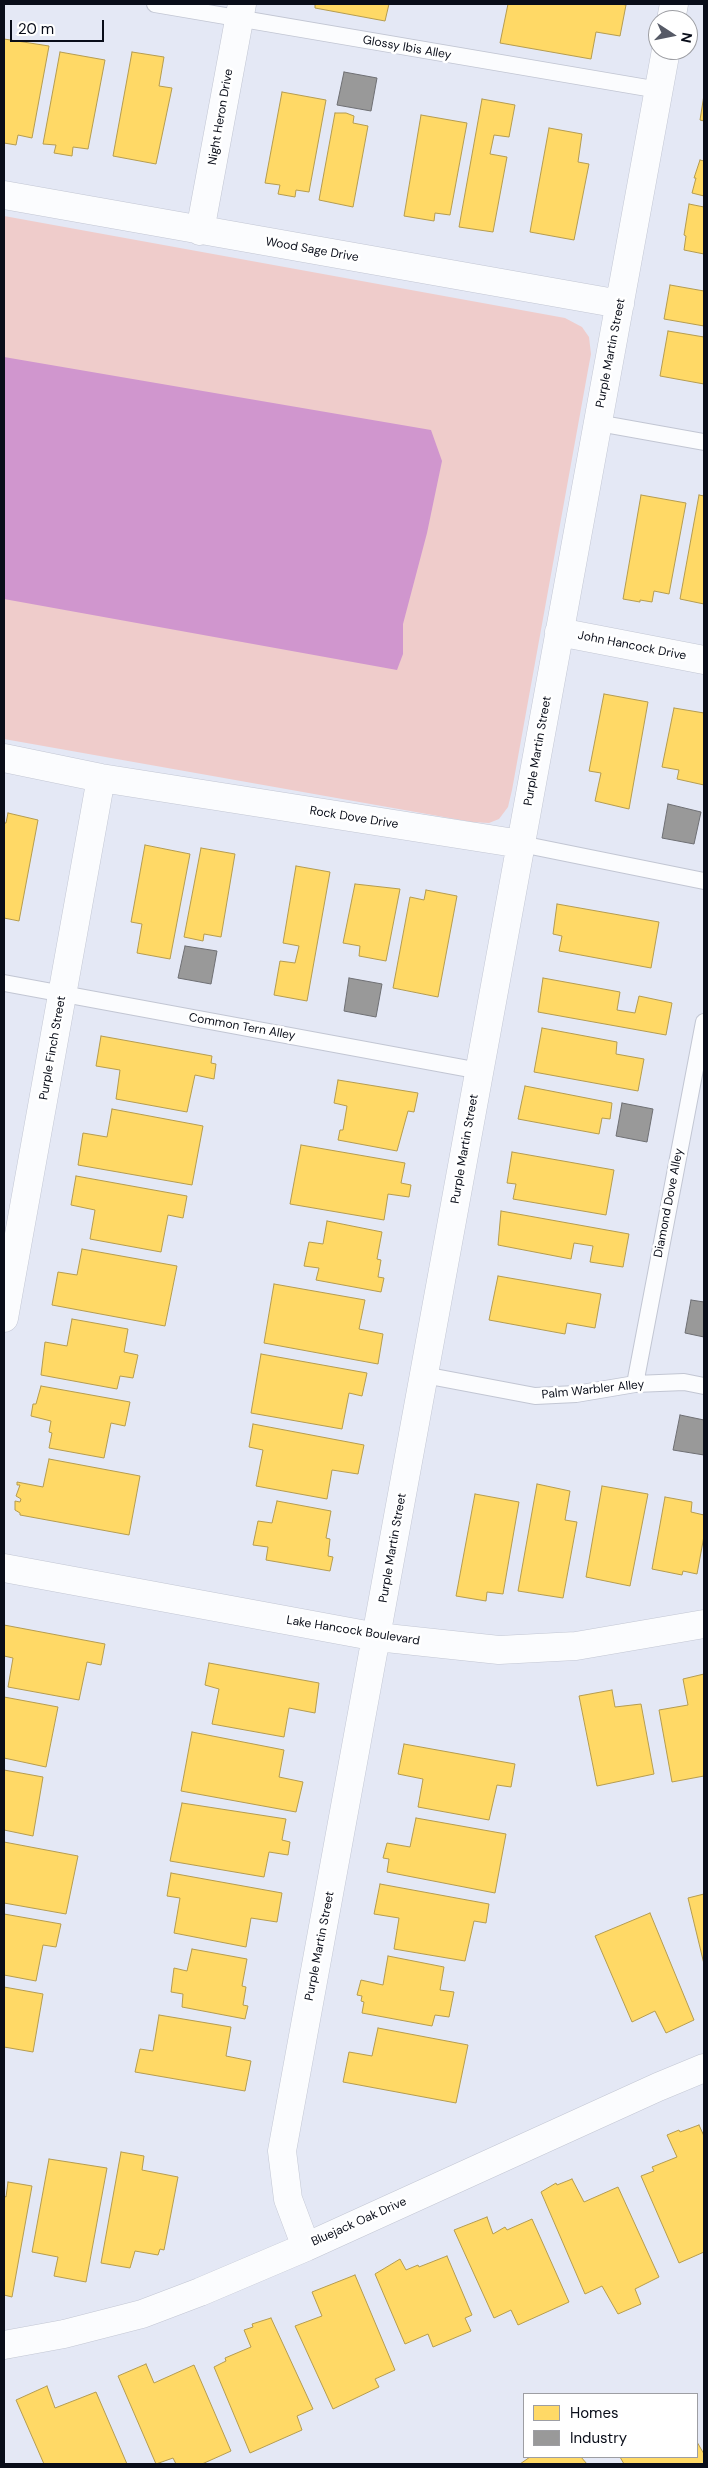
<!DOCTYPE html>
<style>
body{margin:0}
#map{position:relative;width:708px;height:2468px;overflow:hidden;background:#e4e8f5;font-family:"DM Sans",sans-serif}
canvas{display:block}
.frame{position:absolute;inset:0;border:5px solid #090d19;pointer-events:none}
.legend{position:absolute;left:523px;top:2393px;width:175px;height:65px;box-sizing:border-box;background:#fff;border:1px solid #9d9ea3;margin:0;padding:6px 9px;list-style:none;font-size:15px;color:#090d19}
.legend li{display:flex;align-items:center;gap:10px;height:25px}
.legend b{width:25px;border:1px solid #9d9ea3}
.north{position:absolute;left:648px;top:10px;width:50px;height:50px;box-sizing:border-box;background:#fff;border:1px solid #9d9ea3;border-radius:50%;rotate:101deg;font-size:14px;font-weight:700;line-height:20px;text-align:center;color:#090d19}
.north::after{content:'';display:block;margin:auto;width:18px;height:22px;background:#565a66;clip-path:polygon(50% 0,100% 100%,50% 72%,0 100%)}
.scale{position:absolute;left:10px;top:20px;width:94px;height:22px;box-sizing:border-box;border:2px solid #090d19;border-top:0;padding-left:6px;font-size:15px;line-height:18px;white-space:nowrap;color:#090d19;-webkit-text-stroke:4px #fff;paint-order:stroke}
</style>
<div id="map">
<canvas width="708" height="2468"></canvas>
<div class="frame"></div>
<ul class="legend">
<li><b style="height:14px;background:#ffd966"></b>Homes</li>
<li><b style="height:14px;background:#999"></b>Industry</li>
</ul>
<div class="north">N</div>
<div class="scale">20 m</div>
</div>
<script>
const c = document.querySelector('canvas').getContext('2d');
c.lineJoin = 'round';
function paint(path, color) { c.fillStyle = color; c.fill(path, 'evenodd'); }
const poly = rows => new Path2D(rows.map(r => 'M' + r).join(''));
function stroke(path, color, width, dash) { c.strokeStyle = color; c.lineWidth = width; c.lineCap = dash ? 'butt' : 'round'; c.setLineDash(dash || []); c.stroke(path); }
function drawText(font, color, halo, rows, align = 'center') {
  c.font = font + ' "DM Sans",sans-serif'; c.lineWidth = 5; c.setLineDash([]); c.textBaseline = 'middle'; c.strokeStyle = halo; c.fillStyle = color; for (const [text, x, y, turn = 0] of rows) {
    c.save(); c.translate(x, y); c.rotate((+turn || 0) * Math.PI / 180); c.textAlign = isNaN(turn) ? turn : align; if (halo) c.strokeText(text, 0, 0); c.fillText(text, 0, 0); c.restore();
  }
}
paint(poly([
 [4,216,565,318,582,327,589,337,591,354,588,370,512,790,508,807,499,819,489,823,472,822,4,739]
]), '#efcccb');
paint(poly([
 [4,357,431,430,442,461,427,533,403,624,403,654,397,670,4,599]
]), '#d096ce');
const homes = poly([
 [315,4,389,4,385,21,315,8,315,4],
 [508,4,621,4,626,5,620,36,596,32,591,59,500,43,508,4],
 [4,39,49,46,32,138,18,135,16,145,4,143,4,39],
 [60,52,105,60,88,149,73,147,72,156,54,153,56,145,43,144,60,52],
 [132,52,164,57,159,86,172,88,156,164,113,156,132,52],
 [282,92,326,100,309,192,296,190,295,197,278,194,280,185,265,183,282,92],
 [704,95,704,121,700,120,704,95],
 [482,99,515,105,509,137,494,135,490,154,507,157,493,232,459,227,482,99],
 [335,113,346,113,354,116,353,123,368,126,353,207,319,200,335,113],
 [421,115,467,123,450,215,435,213,434,221,404,216,421,115],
 [549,128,582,134,578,162,589,164,574,240,530,232,549,128],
 [700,160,704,161,704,196,692,193,696,178,694,178,700,160],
 [689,204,704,207,704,254,684,250,686,236,684,235,689,204],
 [670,285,704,291,704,326,664,319,670,285],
 [668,331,704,337,704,384,660,376,668,331],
 [641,495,686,503,669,594,654,591,652,602,640,600,640,602,623,599,641,495],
 [699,495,704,496,704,604,680,599,699,495],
 [604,694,648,702,629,809,595,801,601,773,589,771,604,694],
 [674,708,704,713,704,785,677,779,679,770,662,767,674,708],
 [8,813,38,820,19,921,4,918,4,823,6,823,8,813],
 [145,845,190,854,170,959,137,953,142,924,131,922,145,845],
 [201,848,235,854,221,937,204,934,203,941,184,937,201,848],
 [296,866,330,872,307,1001,274,995,280,961,295,963,299,946,283,943,296,866],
 [355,884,400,889,386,961,359,956,360,946,343,943,355,884],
 [426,890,457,896,438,997,393,988,410,897,424,900,426,890],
 [557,904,659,922,651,968,559,951,562,936,553,934,557,904],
 [543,978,620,992,617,1010,635,1013,639,996,672,1003,666,1035,538,1012,543,978],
 [542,1028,617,1042,616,1054,644,1059,638,1091,534,1072,542,1028],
 [101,1036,212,1056,211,1063,216,1064,214,1079,195,1075,187,1112,116,1099,120,1070,96,1066,101,1036],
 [338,1080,418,1093,414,1112,408,1111,397,1151,338,1140,340,1130,343,1130,347,1106,334,1103,338,1080],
 [525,1086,612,1103,610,1119,602,1118,599,1134,518,1119,525,1086],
 [112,1109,203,1126,192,1185,78,1165,83,1133,107,1137,112,1109],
 [301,1145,405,1163,401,1183,411,1185,409,1197,388,1194,384,1220,290,1204,301,1145],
 [512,1152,614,1170,606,1215,513,1199,516,1184,507,1183,512,1152],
 [76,1176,187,1196,183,1218,168,1215,161,1252,90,1239,95,1210,71,1205,76,1176],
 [501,1211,629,1234,623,1267,590,1262,593,1246,574,1243,571,1259,498,1245,501,1211],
 [327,1221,382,1232,377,1259,381,1260,378,1277,384,1278,381,1292,316,1280,319,1268,304,1266,309,1242,323,1244,327,1221],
 [82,1249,177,1266,165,1326,52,1305,58,1272,77,1275,82,1249],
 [498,1276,601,1294,595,1328,567,1323,565,1334,489,1320,498,1276],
 [274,1284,365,1300,359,1329,383,1334,378,1364,264,1343,274,1284],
 [72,1319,128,1329,124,1352,138,1355,133,1378,120,1376,117,1389,41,1375,45,1342,67,1346,72,1319],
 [261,1354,367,1373,362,1396,349,1393,342,1429,251,1413,261,1354],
 [41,1386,130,1402,125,1426,111,1423,104,1458,49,1448,52,1433,49,1432,51,1421,31,1416,33,1404,36,1404,41,1386],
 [253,1424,364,1445,358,1474,332,1470,327,1499,256,1486,263,1450,249,1447,253,1424],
 [49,1459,140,1476,129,1535,20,1515,20,1513,15,1510,15,1501,20,1502,21,1499,16,1496,20,1485,17,1485,17,1482,43,1487,49,1459],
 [537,1484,570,1491,565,1520,577,1522,563,1598,518,1591,537,1484],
 [602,1486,648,1494,630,1586,586,1577,602,1486],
 [475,1494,519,1502,503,1594,487,1592,486,1601,456,1596,475,1494],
 [665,1497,692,1502,691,1512,704,1515,704,1536,697,1574,683,1571,682,1575,652,1569,665,1497],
 [277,1501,331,1511,326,1538,330,1539,328,1556,333,1557,330,1571,266,1560,268,1547,253,1545,258,1521,272,1523,277,1501],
 [4,1625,105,1644,101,1665,87,1662,79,1700,8,1687,13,1658,4,1656,4,1625],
 [209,1663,319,1683,315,1713,289,1708,284,1737,212,1724,219,1689,205,1685,209,1663],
 [704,1674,704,1776,672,1782,659,1710,688,1705,683,1679,704,1674],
 [612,1690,615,1707,641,1704,654,1774,597,1786,579,1696,612,1690],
 [4,1697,58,1707,46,1767,4,1758,4,1697],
 [192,1732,284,1750,279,1777,303,1782,296,1812,181,1791,192,1732],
 [404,1744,515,1764,511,1787,497,1785,489,1820,418,1807,423,1779,398,1774,404,1744],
 [4,1770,43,1777,33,1836,4,1830,4,1770],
 [182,1803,286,1819,282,1840,290,1842,288,1855,269,1852,264,1877,170,1861,182,1803],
 [416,1818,506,1834,495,1893,387,1872,389,1859,383,1858,387,1843,410,1847,416,1818],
 [4,1842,78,1856,66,1914,4,1903,4,1842],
 [171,1873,282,1893,277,1922,251,1918,246,1947,174,1933,180,1898,167,1896,171,1873],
 [380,1884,489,1904,486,1923,474,1921,465,1961,394,1949,399,1918,374,1914,380,1884],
 [704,1894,704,1964,688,1898,704,1894],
 [650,1913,694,2020,666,2033,655,2011,632,2022,595,1936,650,1913],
 [4,1914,61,1924,56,1947,43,1945,36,1981,4,1975,4,1914],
 [192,1949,247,1959,242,1986,246,1987,243,2005,248,2006,245,2019,182,2007,183,1994,171,1992,174,1968,187,1971,192,1949],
 [388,1956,444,1967,440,1990,454,1992,449,2017,435,2015,432,2026,362,2013,364,2002,361,2001,362,1996,357,1995,361,1980,383,1985,388,1956],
 [4,1987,43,1994,33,2052,4,2047,4,1987],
 [159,2015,231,2027,226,2056,251,2061,245,2091,135,2072,140,2049,153,2051,159,2015],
 [378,2028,468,2045,456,2103,343,2082,349,2052,372,2056,378,2028],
 [699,2125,704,2136,704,2252,679,2263,641,2176,654,2171,652,2167,677,2157,667,2135,679,2130,680,2132,699,2125],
 [121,2152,144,2156,142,2170,178,2177,164,2250,160,2249,158,2255,135,2251,130,2268,101,2263,121,2152],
 [49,2159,107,2168,86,2282,54,2276,58,2257,32,2252,49,2159],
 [572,2179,584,2202,618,2187,659,2277,635,2289,641,2304,618,2314,602,2286,585,2294,541,2192,556,2183,557,2185,572,2179],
 [8,2182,32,2186,12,2297,4,2295,4,2196,6,2197,8,2182],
 [487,2217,493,2234,505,2227,507,2230,532,2219,569,2302,518,2325,511,2310,494,2318,454,2230,487,2217],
 [447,2256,472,2315,465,2318,471,2331,433,2347,428,2334,405,2344,375,2274,400,2259,406,2270,418,2265,419,2267,447,2256],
 [355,2275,395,2370,375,2379,379,2387,333,2409,295,2326,322,2316,312,2292,355,2275],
 [271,2318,313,2409,297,2416,302,2430,250,2453,214,2367,226,2361,225,2358,251,2347,244,2330,253,2327,252,2324,271,2318],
 [146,2364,154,2383,194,2365,231,2451,202,2464,176,2464,173,2458,156,2464,118,2376,146,2364],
 [47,2386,55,2408,96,2392,127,2464,44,2464,16,2400,47,2386],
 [697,2442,704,2454,704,2464,624,2464,620,2457,697,2457,697,2442],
 [530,2457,581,2457,587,2464,520,2464,530,2457]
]);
paint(homes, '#ffd966');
stroke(homes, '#b59c4f', 1);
const industry = poly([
 [344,72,377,78,371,111,337,105,344,72],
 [668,804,701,812,694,844,662,838,668,804],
 [185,946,217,951,211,984,178,978,185,946],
 [349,978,382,984,376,1017,344,1011,349,978],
 [622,1103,653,1109,647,1142,616,1136,622,1103],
 [691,1300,704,1302,704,1337,685,1333,691,1300],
 [680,1415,704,1420,704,1455,673,1450,680,1415]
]);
paint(industry, '#999');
stroke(industry, '#6e6f73', 1);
const service = poly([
 [155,4,659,90],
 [598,423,704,442],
 [521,844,704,881],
 [4,983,480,1071],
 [424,1375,535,1396,576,1394,635,1384,684,1382,704,1386],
 [635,1384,704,1022]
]);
const minor = poly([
 [671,20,674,4],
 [4,195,620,304],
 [200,231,242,4],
 [559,632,704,660],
 [4,758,101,778,521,844],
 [4,1318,101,778],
 [4,1568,377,1637,499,1650,576,1646,704,1624],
 [306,2247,288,2199,282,2151,666,50],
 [4,2345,64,2334,142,2314,200,2292,306,2247,658,2087,704,2068]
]);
stroke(service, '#c2c6d3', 18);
stroke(minor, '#c2c6d3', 29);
stroke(service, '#fbfcfe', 16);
stroke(minor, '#fbfcfe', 28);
drawText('12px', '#090d19', '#fff', [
 ["Glossy Ibis Alley",407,48,10],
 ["Night Heron Drive",221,117,-80],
 ["Wood Sage Drive",312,250,10],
 ["Purple Martin Street",611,353,-79],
 ["John Hancock Drive",632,646,11],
 ["Purple Martin Street",538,751,-80],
 ["Rock Dove Drive",354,818,9],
 ["Common Tern Alley",242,1027,10],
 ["Purple Finch Street",53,1048,-80],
 ["Purple Martin Street",465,1149,-80],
 ["Diamond Dove Alley",669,1203,-79],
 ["Palm Warbler Alley",593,1390,-6],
 ["Purple Martin Street",393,1548,-80],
 ["Lake Hancock Boulevard",353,1631,9],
 ["Purple Martin Street",320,1946,-79],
 ["Bluejack Oak Drive",359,2222,-24]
]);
</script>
